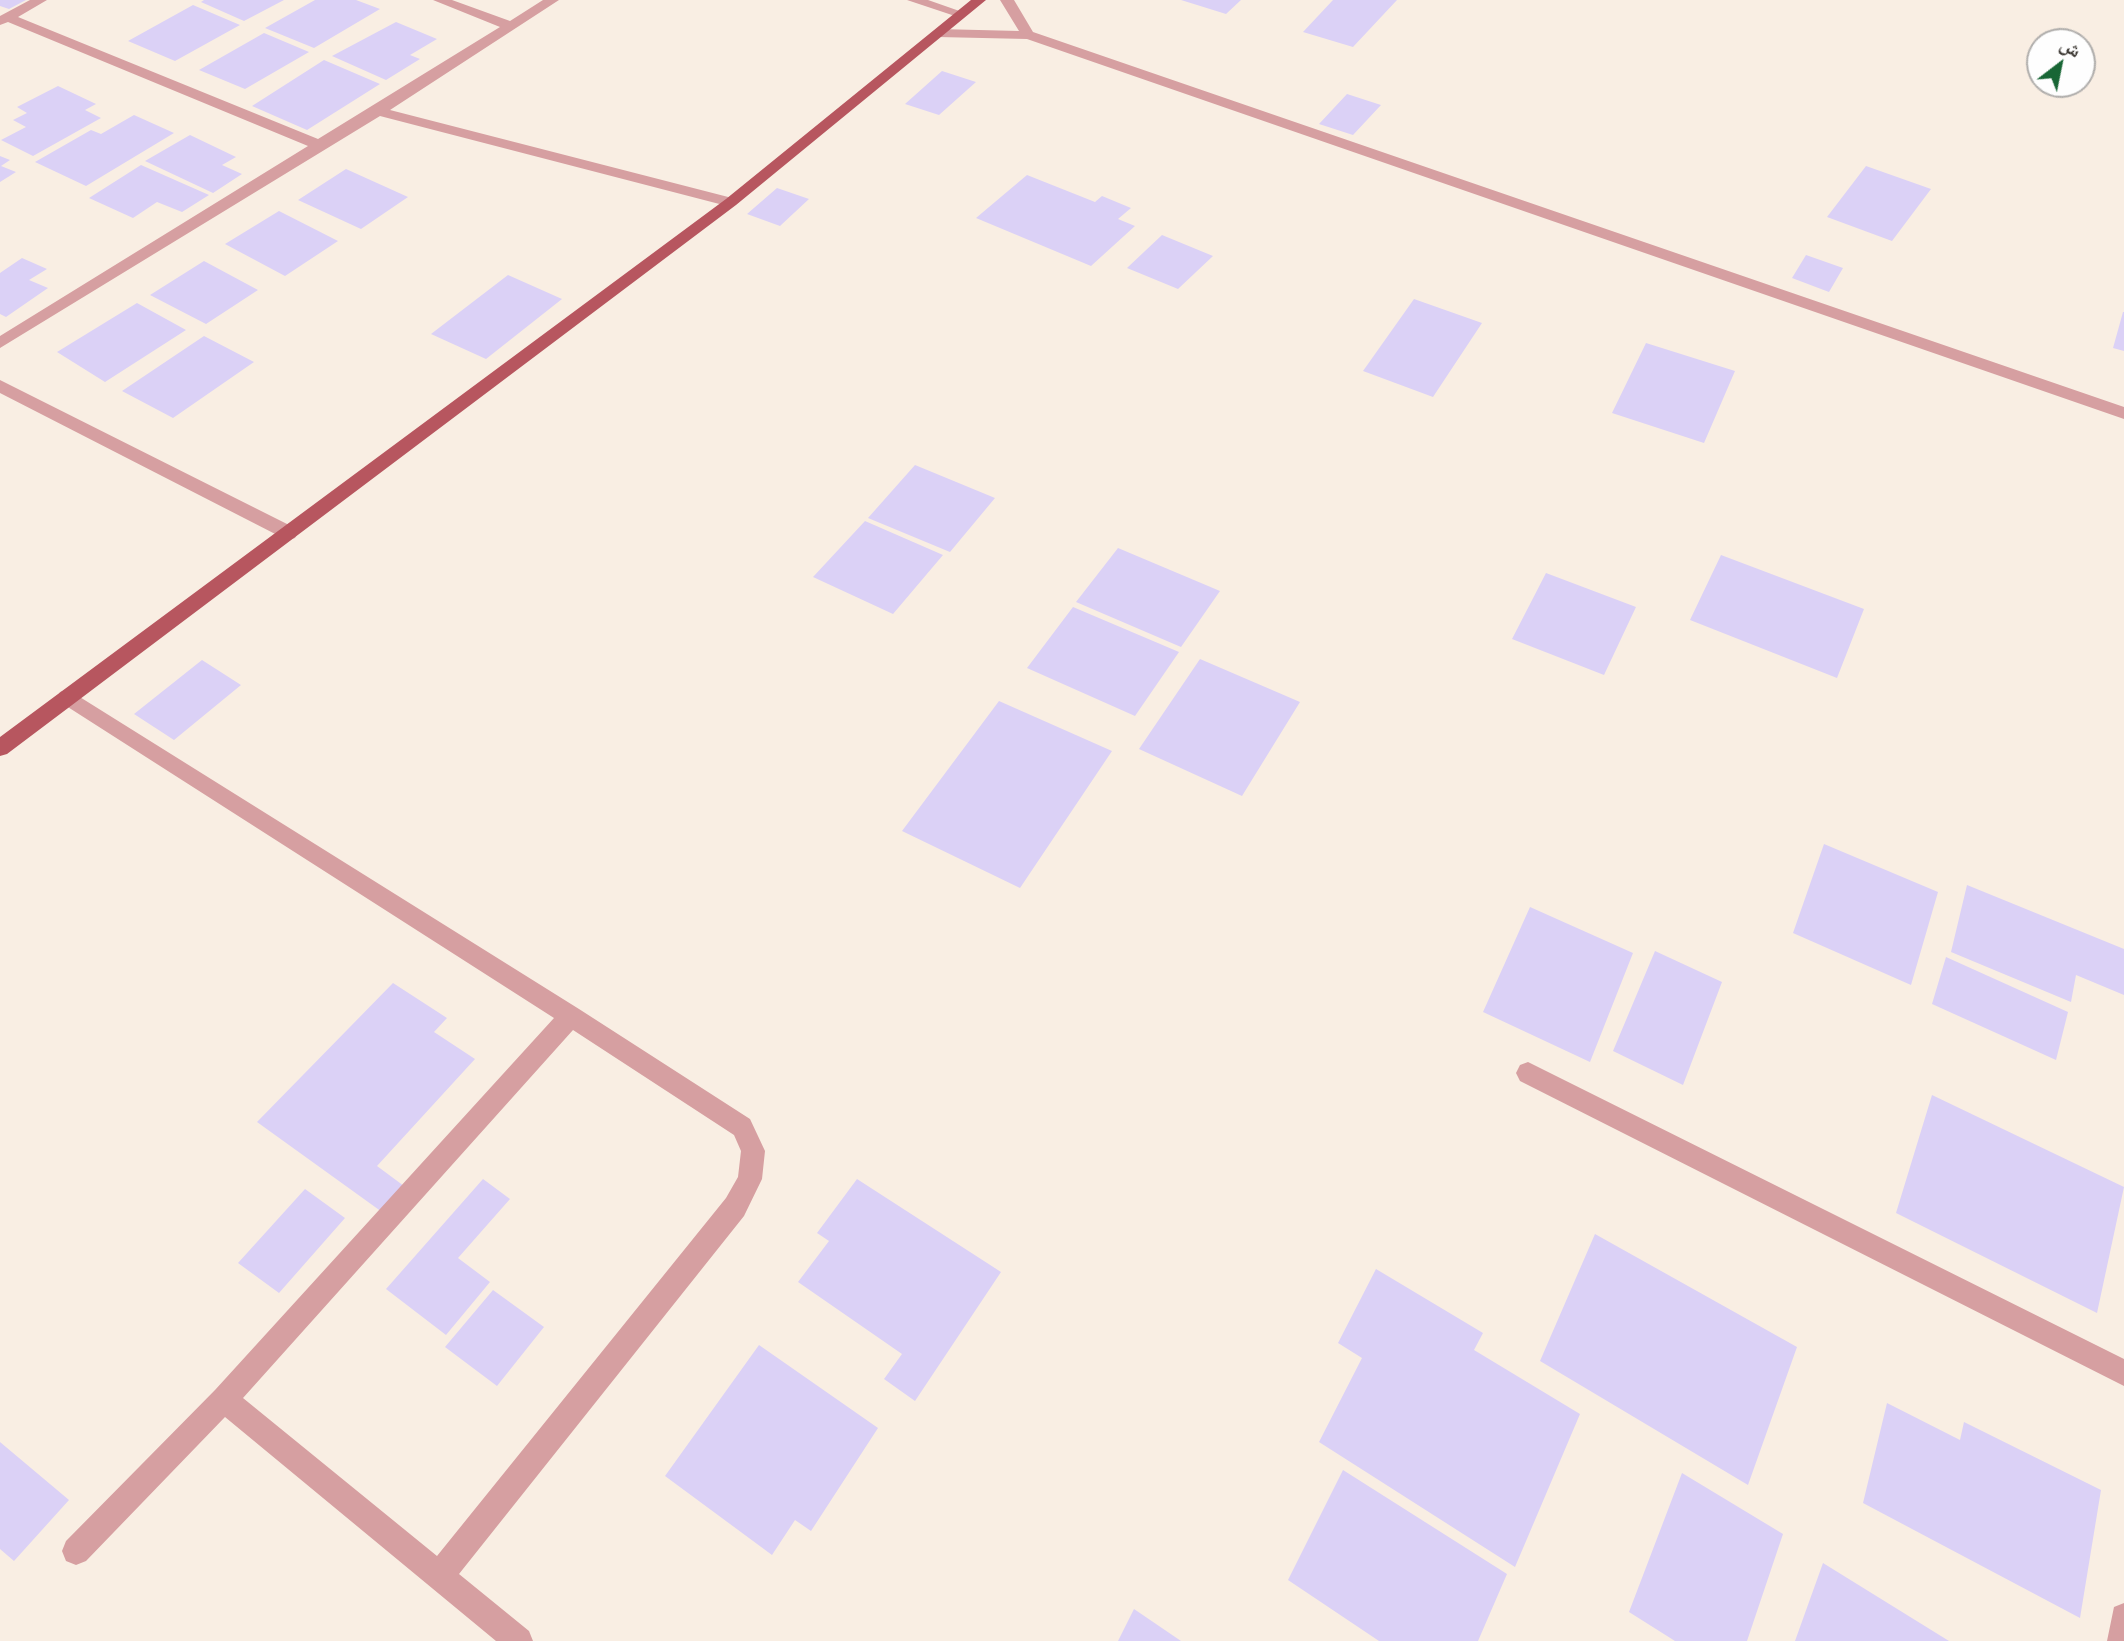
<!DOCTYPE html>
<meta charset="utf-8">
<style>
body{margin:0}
#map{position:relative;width:2124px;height:1641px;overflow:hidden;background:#f9eee3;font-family:Mulish,"Noto Naskh Arabic",sans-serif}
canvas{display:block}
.north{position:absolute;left:2026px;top:28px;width:70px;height:70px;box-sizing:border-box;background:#fefefe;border:2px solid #b0aeac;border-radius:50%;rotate:32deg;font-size:19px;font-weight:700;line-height:28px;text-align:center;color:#3b3732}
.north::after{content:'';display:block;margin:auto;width:24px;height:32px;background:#186635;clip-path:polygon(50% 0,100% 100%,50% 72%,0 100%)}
</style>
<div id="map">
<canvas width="2124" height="1641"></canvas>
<div class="north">ش</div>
</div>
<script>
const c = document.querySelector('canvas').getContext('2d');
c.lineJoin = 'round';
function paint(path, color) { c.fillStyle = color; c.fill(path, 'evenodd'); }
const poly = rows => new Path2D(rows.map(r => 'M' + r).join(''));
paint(poly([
 [0,0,26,0,9,9,0,6],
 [204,0,284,0,244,21,201,2],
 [315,0,356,0,380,9,314,48,265,28],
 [1181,0,1241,0,1226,14],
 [1333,0,1397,0,1353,47,1303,32],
 [193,5,240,25,175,61,128,41],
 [396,22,437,39,410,55,420,59,386,80,332,56],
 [264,33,309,52,245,89,199,70],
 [324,60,380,84,307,130,252,106],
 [942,71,976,82,939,115,905,104],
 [58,86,96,104,85,110,101,118,33,156,1,140,26,127,13,120,27,113,17,107],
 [1347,94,1381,105,1353,135,1319,124],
 [134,115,174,133,86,186,35,162,91,130,101,134],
 [190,135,236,157,222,165,242,174,213,193,145,161],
 [0,156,10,160,1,166,16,172,0,182],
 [141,165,209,195,182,212,157,202,133,218,89,198],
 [1866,166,1931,189,1892,241,1827,217],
 [346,169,408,197,361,229,298,200],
 [1027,175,1095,202,1102,196,1131,208,1118,219,1135,226,1091,266,976,218],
 [777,188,809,199,780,226,747,214],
 [279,211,338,241,285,276,225,244],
 [1162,235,1213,256,1178,289,1127,268],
 [1806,255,1843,268,1829,292,1792,278],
 [22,258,47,269,29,280,48,288,6,317,0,314,0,273],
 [204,261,258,290,206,324,150,295],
 [508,275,562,299,486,359,431,334],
 [1414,299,1482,323,1433,397,1363,371],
 [137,303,186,330,105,382,57,352],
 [2123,312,2124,312,2124,351,2113,348],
 [204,336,254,362,173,418,122,391],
 [1646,343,1735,371,1704,443,1612,413],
 [915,465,995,498,950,552,868,518],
 [865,521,943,555,893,614,813,577],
 [1118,548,1220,591,1181,647,1076,602],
 [1721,555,1864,609,1837,678,1690,620],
 [1546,573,1636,607,1604,675,1512,639],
 [1073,607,1179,652,1135,716,1027,668],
 [1200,659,1300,702,1242,796,1139,749],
 [202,660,241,685,174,740,134,714],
 [999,701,1112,751,1020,888,902,831],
 [1824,844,1938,892,1911,985,1793,933],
 [1967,885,2124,949,2124,995,2076,975,2071,1002,1951,952],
 [1530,907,1633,953,1590,1062,1483,1012],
 [1655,951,1722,982,1683,1085,1613,1051],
 [1946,957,2068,1012,2056,1060,1932,1004],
 [393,983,447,1018,434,1032,475,1059,377,1166,404,1186,382,1212,257,1122],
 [1932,1095,2124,1187,2097,1313,1896,1213],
 [483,1179,510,1199,458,1258,490,1282,446,1335,386,1289],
 [857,1179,1001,1272,915,1401,884,1379,902,1354,798,1282,829,1241,817,1233],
 [305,1189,345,1218,279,1293,238,1263],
 [1595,1234,1797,1347,1748,1485,1540,1361],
 [1376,1269,1483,1333,1474,1350,1580,1414,1515,1567,1319,1442,1362,1358,1338,1343],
 [493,1290,544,1327,497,1386,445,1347],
 [759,1345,878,1428,811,1531,795,1520,772,1555,665,1476],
 [1887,1403,1960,1440,1964,1422,2101,1490,2080,1618,1863,1503],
 [0,1442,69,1500,14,1561,0,1549],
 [1343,1470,1507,1574,1478,1641,1379,1641,1288,1580],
 [1682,1473,1783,1534,1747,1641,1675,1641,1629,1612],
 [1823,1563,1949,1641,1795,1641],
 [1134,1609,1181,1641,1118,1641]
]), '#dbd1f6');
paint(poly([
 [30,0,47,0,18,17,318,139,500,27,433,0,452,0,510,21,543,0,559,0,390,110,736,199,739,202,731,207,380,116,0,348,0,336,308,146,8,22,0,25,0,16,30,0],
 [907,0,928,0,968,14,961,18,907,0],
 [1000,0,1014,0,1033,32,2124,407,2124,419,1027,39,938,37,931,33,938,29,1019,31,1000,0],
 [0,380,295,528,298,533,295,538,289,540,283,538,0,393,0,380],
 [67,689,579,1009,750,1119,765,1151,762,1179,744,1216,459,1574,529,1631,533,1641,496,1641,225,1417,86,1561,76,1565,66,1561,62,1551,66,1541,215,1390,554,1018,60,702,57,697,60,692,67,689],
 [573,1030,734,1135,741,1151,738,1177,726,1198,437,1556,243,1398,573,1030],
 [1528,1062,2124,1359,2124,1386,1520,1081,1516,1073,1520,1065,1528,1062],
 [2124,1603,2124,1641,2107,1641,2114,1607,2124,1603]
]), '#d69fa1');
paint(poly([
 [971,0,986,0,736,205,7,754,0,756,0,737,726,199,971,0]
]), '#b7565f');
</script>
